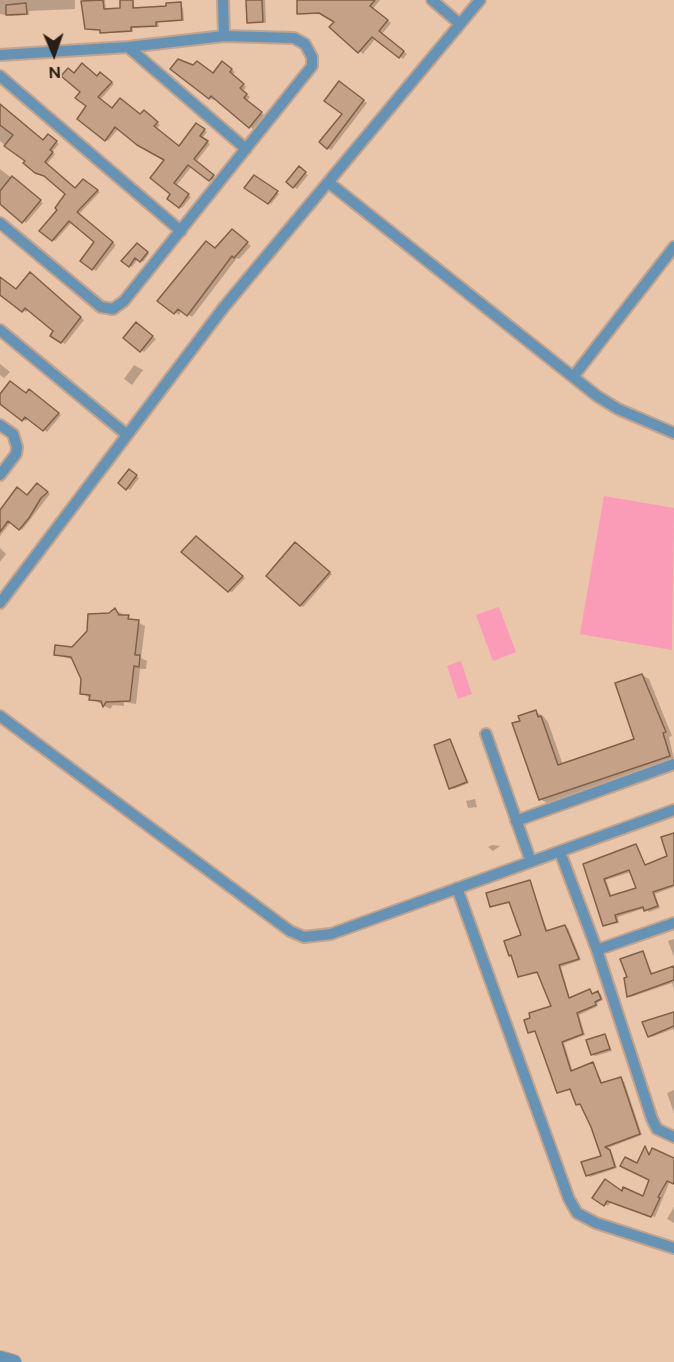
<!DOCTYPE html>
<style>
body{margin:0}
#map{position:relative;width:674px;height:1362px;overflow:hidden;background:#e9c5a9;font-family:Figtree,sans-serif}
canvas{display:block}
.north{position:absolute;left:24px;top:24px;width:60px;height:60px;-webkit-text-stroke:4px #e9c5a9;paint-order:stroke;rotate:178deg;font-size:16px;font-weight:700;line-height:24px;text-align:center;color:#2a1d13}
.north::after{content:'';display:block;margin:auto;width:21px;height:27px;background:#2a1d13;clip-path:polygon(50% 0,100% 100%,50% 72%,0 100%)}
</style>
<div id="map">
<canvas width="674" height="1362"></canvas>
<div class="north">N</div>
</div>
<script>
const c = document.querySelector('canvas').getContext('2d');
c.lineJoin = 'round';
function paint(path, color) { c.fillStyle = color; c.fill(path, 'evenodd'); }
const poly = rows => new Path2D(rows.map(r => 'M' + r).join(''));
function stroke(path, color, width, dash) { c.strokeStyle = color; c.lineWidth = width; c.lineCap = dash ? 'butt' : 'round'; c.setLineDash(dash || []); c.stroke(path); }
paint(poly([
 [604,496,674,508,672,650,580,634],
 [499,607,516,652,493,661,476,615],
 [461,661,472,694,458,699,447,666]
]), '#fa9bb8');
paint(poly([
 [0,0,75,0,75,9,29,11,29,15,11,16,0,14],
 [91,0,105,0,106,11,122,10,132,0,135,9,181,7,183,8,184,21,158,22,159,27,133,28,133,32,104,33,101,30,89,30,84,20,83,2],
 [247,0,268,0,265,0,266,23,248,22],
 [298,0,380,0,373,9,391,23,382,34,407,54,403,59,376,38,363,54,331,27,336,22,324,14,299,13],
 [226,65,235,72,232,75,246,87,243,91,250,97,247,101,264,115,253,129,215,98,213,100,210,98,172,69,213,74],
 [75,74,103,76,114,84,100,100,112,110,141,115,147,114,160,125,156,129,179,148,197,125,207,132,202,138,210,144,196,162,216,178,213,182,192,166,176,186,191,197,182,208,179,206,173,194,166,160,119,128,108,141,105,139],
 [343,86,367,103,331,150,327,148,345,113],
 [0,105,44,142,51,138,59,144,52,152,55,154,47,164,76,190,86,182,100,192,79,214,116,245,96,271,82,261,97,242,72,222,55,241,53,240,59,209,67,194,0,141],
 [0,169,43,203,26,223,0,202],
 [302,170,308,175,297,189,288,182],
 [254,177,279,194,271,204,247,187],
 [236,233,251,246,239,259,237,258,192,317,182,310,179,315,175,312,216,249],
 [139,246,149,254,143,262,138,259,132,267,123,261],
 [33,276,84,320,65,344,52,335,55,331,29,309,26,312,23,310,0,291,0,277,17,291],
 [139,326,156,339,144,352,125,338],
 [0,364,10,372,4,378,0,375],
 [134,365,143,370,132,385,124,379],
 [32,392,61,415,47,432,28,418,26,421,23,420,0,402,0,397],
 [132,473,139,478,130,490,127,488],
 [40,487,50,494,22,530,11,522,0,536,0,512],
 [199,539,245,578,232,592,229,591],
 [299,546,332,574,303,607,300,605],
 [0,548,6,554,0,562],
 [115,610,145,626,141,658,147,661,146,669,140,669,136,704,124,702,124,706,113,705,110,709,81,693,83,679,74,660,56,655,73,648],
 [642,675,649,679,672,736,669,737,674,760,547,803,540,799,522,722,536,712,543,716,548,722,563,765,636,740],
 [450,741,469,783,454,789,451,788],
 [475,799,477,807,468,808,466,801],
 [674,834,674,887,655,894,660,908,649,912,645,908,618,917,619,923,605,925,585,865,635,845,646,866,669,857],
 [631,872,638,889,612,897,606,880],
 [492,845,500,846,493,851,488,847],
 [529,882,548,932,568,928,581,960,561,967,570,999,589,991,593,995,601,994,603,1000,597,1003,598,1006,579,1015,585,1035,564,1043,573,1072,593,1064,603,1084,624,1081,642,1135,605,1149,612,1153,617,1168,590,1177,587,1175,603,1157,582,1105,577,1104,572,1090,558,1092,537,1032,530,1032,553,1007,539,973,519,976,513,957,510,955,523,936,511,903,491,906],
 [674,939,674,957,668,941],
 [643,953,653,975,674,966,674,989,672,983,631,997,628,996,628,978],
 [674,1013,674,1032,673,1029,652,1037,649,1036],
 [605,1036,612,1051,595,1056,592,1054],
 [674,1090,674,1113,667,1093],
 [646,1148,650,1155,674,1159,674,1171,655,1217,611,1202,608,1206,594,1197,623,1193,643,1198,651,1180,637,1165],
 [674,1207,674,1223,667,1219]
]), '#0003');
const building = poly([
 [103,0,104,9,120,8,120,0,133,0,133,8,166,6,166,3,181,2,182,20,156,22,156,26,131,27,131,31,100,33,100,30,85,29,81,1,103,0],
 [246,0,262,0,263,22,247,23,246,0],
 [297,0,375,0,370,6,388,20,379,31,404,51,399,58,372,37,358,53,329,27,334,22,319,13,297,14,297,0],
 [26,3,27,14,6,15,6,5,26,3],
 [178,59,193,65,197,61,213,73,222,61,232,69,230,72,244,84,240,88,247,94,244,98,262,112,249,128,211,96,209,99,170,69,178,59],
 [82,63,97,76,100,72,112,82,98,97,112,108,120,98,140,114,144,110,158,122,154,126,179,146,196,123,205,129,200,136,208,141,194,159,214,175,209,181,188,165,174,183,189,194,179,208,167,199,170,194,150,178,164,160,137,145,115,127,105,141,77,119,86,106,75,98,80,92,61,76,68,68,74,73,82,63],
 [339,81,364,100,327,149,319,142,342,114,324,101,339,81],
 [0,104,43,140,48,134,57,141,50,150,53,152,45,162,75,188,83,179,98,190,77,212,113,242,92,270,80,261,94,242,69,221,52,241,39,231,57,210,55,208,65,194,44,176,35,173,23,163,25,161,4,146,13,135,0,125,0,104],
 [299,166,306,172,293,188,286,182,299,166],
 [254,175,278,191,268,204,244,188,254,175],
 [12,176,41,200,22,223,0,204,0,191,12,176],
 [232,229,248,242,234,258,232,256,187,316,178,309,174,314,157,301,206,241,215,248,232,229],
 [137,243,148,252,140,262,135,258,129,267,121,261,137,243],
 [30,272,81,317,61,343,50,336,53,331,25,308,22,312,0,295,0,277,16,289,30,272],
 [136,322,153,336,140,352,123,338,136,322],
 [10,381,26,393,29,389,59,413,43,431,25,417,22,421,0,404,0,394,10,381],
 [129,469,137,475,126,490,118,483,129,469],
 [37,483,48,492,41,498,29,518,19,530,8,521,0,532,0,510,17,487,27,495,37,483],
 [196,536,243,576,228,592,181,552,196,536],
 [295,542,330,572,300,606,266,576,295,542],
 [115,608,119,615,129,615,128,619,139,620,135,655,140,655,139,667,134,666,130,701,106,702,103,707,101,701,89,700,90,695,80,694,81,679,71,657,54,655,55,645,72,647,87,631,88,614,109,613,115,608],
 [642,674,666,732,663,733,670,756,539,800,512,723,520,721,518,716,536,710,538,717,541,716,558,765,634,739,615,683,642,674],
 [450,739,467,782,449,789,434,745,450,739],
 [674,833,674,885,653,892,658,906,644,911,643,907,615,915,617,922,603,926,583,864,636,844,645,865,667,856,661,837,674,833],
 [629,870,636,888,610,896,604,879,629,870],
 [530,880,546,931,565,925,579,959,559,965,569,998,590,989,592,994,598,991,601,999,595,1002,596,1005,577,1013,583,1034,562,1042,571,1071,593,1062,601,1083,621,1077,640,1134,605,1147,610,1150,615,1167,586,1176,581,1162,601,1156,591,1127,580,1104,576,1105,570,1089,557,1093,535,1031,528,1033,524,1020,530,1018,529,1013,551,1006,537,972,518,977,511,955,509,956,504,941,521,935,509,902,490,907,486,893,530,880],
 [643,951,651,974,674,966,674,980,627,997,624,978,627,977,620,959,643,951],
 [674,1012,674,1026,648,1037,642,1022,674,1012],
 [605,1034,610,1049,591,1055,586,1040,605,1034],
 [645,1146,649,1155,652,1148,674,1158,674,1184,667,1181,658,1197,660,1198,651,1217,607,1201,604,1206,592,1198,605,1179,622,1191,623,1187,643,1196,649,1180,620,1166,625,1157,637,1163,645,1146]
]);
paint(building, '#c5a287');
stroke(building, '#806046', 1.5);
const minor = poly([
 [223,0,224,36],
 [432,0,460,24],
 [128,47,246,149],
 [0,55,128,47,224,36,294,38,305,44,312,57,312,66,124,301,113,309,101,307,0,223],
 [0,76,181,231],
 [328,182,597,396,618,409,674,433],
 [0,330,126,434],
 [573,377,674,247],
 [0,425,13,434,17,447,16,454,0,475],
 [0,603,224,307,480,0],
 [0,716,290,931,304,937,331,934,674,810],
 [486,734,531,862],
 [516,821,674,764],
 [560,852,597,950,652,1119,657,1129,674,1137],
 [457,888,569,1199,577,1213,596,1223,674,1248],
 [597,950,674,923]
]);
const tertiary = poly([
 [0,1358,14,1362]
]);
stroke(minor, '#c3a38b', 14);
stroke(tertiary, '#c3a38b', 16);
stroke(minor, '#6493b5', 10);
stroke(tertiary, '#6493b5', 14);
</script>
